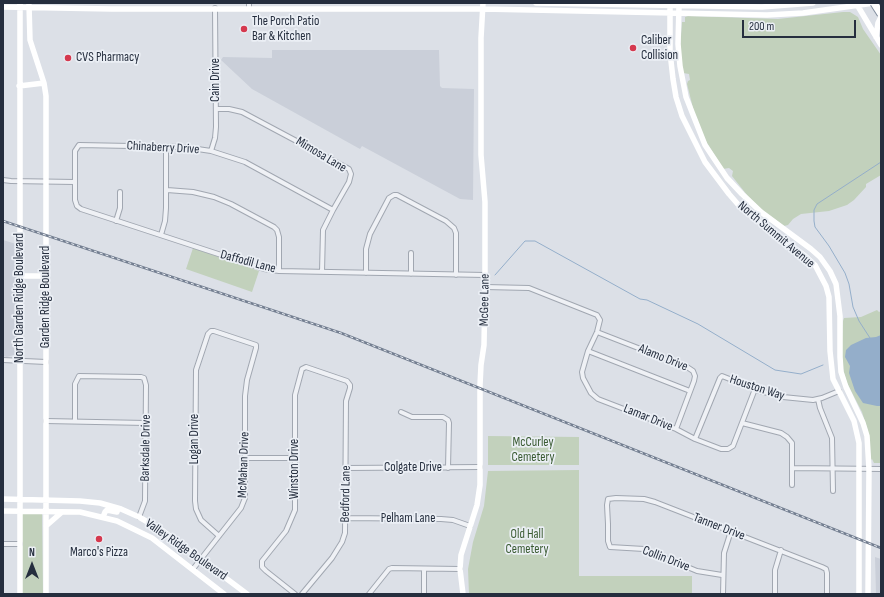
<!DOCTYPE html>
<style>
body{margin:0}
#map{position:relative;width:884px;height:597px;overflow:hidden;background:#dce0e7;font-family:"Sofia Sans Condensed",sans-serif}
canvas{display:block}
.frame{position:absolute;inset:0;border:4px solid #252e3e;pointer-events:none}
.north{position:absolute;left:12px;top:545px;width:40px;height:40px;-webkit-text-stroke:3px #ebeff5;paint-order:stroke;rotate:0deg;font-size:11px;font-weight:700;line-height:16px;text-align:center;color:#252e3e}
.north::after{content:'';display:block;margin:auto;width:14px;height:18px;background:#252e3e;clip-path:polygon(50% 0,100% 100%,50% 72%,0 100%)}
.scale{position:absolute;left:742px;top:20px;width:114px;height:18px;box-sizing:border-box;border:2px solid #252e3e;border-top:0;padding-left:5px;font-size:12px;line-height:14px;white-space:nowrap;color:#252e3e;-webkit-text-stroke:3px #ebeff5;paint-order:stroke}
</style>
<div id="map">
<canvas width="884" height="597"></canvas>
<div class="frame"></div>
<div class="north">N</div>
<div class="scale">200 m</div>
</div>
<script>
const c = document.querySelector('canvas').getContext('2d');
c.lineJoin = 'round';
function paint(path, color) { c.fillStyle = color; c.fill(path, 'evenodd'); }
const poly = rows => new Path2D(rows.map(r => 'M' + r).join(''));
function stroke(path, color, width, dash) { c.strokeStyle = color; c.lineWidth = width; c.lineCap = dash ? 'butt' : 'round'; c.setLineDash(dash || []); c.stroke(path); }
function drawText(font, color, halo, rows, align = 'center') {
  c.font = font + ' "Sofia Sans Condensed",sans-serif'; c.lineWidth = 3.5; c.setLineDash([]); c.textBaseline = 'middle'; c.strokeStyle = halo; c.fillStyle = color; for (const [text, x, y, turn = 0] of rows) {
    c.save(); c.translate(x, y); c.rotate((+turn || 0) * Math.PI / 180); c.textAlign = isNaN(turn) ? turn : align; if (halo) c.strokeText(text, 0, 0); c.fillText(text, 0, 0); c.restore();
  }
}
paint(poly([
 [272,50,439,50,440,86,442,88,474,89,473,200,460,199,362,146,360,149,252,89,221,60,223,57,272,58],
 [3,240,16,244,17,354,7,357,3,356],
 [875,557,881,559,881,594,876,594]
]), '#cacfd9');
paint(poly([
 [843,12,850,12,858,17,863,29,881,55,881,175,866,184,866,187,854,200,847,205,829,211,801,214,793,219,788,225,784,226,762,210,747,195,732,176,733,171,729,168,723,169,704,138,696,120,687,84,688,81,690,80,689,74,683,73,680,51,682,22,685,22,685,17,688,16,778,19],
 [193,248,259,271,252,292,186,269],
 [877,310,879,312,881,311,881,463,874,463,872,459,871,460,867,428,862,412,847,383,841,362,843,321,844,318,861,317],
 [488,436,579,437,579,465,488,465],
 [579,470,579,576,692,576,692,594,469,594,468,569,473,542,484,506,488,471],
 [22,514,42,514,43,594,22,593]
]), '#c2d1bc');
paint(poly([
 [881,335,881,406,877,406,863,403,855,391,849,373,850,366,845,357,846,350,851,345,866,338,876,337]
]), '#94aeca');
stroke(poly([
 [495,275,525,241,535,241,640,299,647,300,698,324,775,370,801,374,823,365],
 [870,338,859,321,853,307,849,284,845,273,829,246,815,227,814,221,814,210,817,204,881,162]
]), '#94aeca', 1);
const street = poly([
 [249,3,249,8],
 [216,109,229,109,242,112,349,169,351,174,349,182,333,210,323,230,322,272],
 [211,151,215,138,216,127,215,8],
 [3,180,11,181,75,182],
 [167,190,193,192,214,197,231,204,274,227,277,230,279,237,279,271],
 [333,210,245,162,211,151,184,147,79,145,75,151,75,200,77,206,81,209,264,269,279,271,485,275],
 [116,221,120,208,120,192],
 [161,235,165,221,166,208,166,147],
 [366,273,366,249,370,234,389,198,394,195,397,195,446,221,454,228,456,233,456,275],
 [411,274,411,253],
 [485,287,529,288,597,315,600,320,597,332,588,351,582,372,583,378,591,393,598,399,676,429,695,439,721,449,728,449,733,446,755,389],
 [597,332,687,367,693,371,695,376,694,381,676,429],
 [588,351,690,391],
 [3,360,46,362],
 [818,399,820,408,832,438,833,491],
 [401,412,412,417,443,417,448,420,449,423,448,468],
 [46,421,146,423],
 [75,421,75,384,79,376,141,377,144,378,146,385,145,501,139,517],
 [742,423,781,433,787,437,792,443,792,485],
 [695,439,720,378,722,376,760,391,783,397,813,400,822,398,839,391],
 [245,458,295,458],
 [346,468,480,467],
 [793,468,881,469],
 [346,518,441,519,453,520,470,526],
 [3,544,20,544],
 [193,569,241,508,245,498,245,396,247,380,256,348,256,345,214,331,211,331,208,334,196,370,195,501,196,509,201,520,219,536],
 [722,575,697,571,644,549,610,547,608,541,608,524,607,505,608,499,616,498,644,499,655,502,822,567,826,569,827,573,827,594],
 [295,594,266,571,262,567,262,561,286,531,295,510,295,395,302,369,306,367,347,381,350,385,350,388,346,401,345,533,342,542,332,558,302,594],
 [369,594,389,569,392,568,460,569],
 [424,594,424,569],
 [723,594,724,553,731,531],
 [775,594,775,570,781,550]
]);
stroke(street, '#a1a7b1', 6);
stroke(street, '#eff1f5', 4);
stroke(poly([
 [20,3,20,594],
 [536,3,762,7,813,3],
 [856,3,881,45],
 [29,5,30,40,44,83,46,96,46,594],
 [670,5,670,52,673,79,676,97,682,116,705,162,729,194,742,209,805,256,815,265,826,286,829,297,830,351,833,379,854,421,859,443,859,594],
 [679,6,678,44,680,66,686,97,705,145,727,178,742,194,761,212,811,249,820,257,830,271,836,284,840,316,840,357,841,372,846,387,863,423,867,436,869,469,868,594],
 [3,7,111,9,483,9,767,15,803,13,874,3],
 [876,37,878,23,881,17],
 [19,86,44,83],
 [20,276,46,276],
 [3,499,80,501,100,503,121,509,139,517,163,531,247,594],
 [3,511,80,512,117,521,152,538,224,594],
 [103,517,105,512,107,510,117,512],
 [46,526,62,512],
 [463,594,460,569,461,555,477,505,480,485,480,385,481,365,484,345,485,287,485,202,481,155,481,38,483,3]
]), '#fff', 5.5);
const rail = poly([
 [3,221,341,333,881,548]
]);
stroke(rail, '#747f91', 2.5);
stroke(rail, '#ebeff5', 1, [3]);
const highwayBridge = poly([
 [874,3,881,14]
]);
stroke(highwayBridge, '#828d9e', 9, []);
stroke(highwayBridge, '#fff', 7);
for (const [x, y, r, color] of [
 [244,29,4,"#d5384e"],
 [633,48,4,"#d5384e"],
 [68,58,4,"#d5384e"],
 [99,539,4,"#d5384e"]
]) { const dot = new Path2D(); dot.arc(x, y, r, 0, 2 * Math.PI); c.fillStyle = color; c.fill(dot); stroke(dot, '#ebeff5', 1.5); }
drawText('13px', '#252e3e', '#ebeff5', [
 ["The Porch Patio",252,22],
 ["Bar & Kitchen",252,37],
 ["Caliber",641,41],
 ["Collision",641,56],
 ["CVS Pharmacy",76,58],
 ["Marco's Pizza",99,553,"center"]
], 'left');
drawText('13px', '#252e3e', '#ebeff5', [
 ["Cain Drive",216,80,-90],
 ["Chinaberry Drive",163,148,3],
 ["Mimosa Lane",321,155,31],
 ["North Summit Avenue",776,235,40],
 ["Daffodil Lane",248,262,15],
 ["Garden Ridge Boulevard",46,297,-90],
 ["North Garden Ridge Boulevard",20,298,-90],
 ["McGee Lane",485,300,-89],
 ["Alamo Drive",663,358,22],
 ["Houston Way",757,388,18],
 ["Lamar Drive",648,418,22],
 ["Logan Drive",195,439,-90],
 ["Barksdale Drive",146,448,-89],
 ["McMahan Drive",244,465,-88],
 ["Colgate Drive",413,468],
 ["Winston Drive",295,469,-90],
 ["Bedford Lane",346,494,-89],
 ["Pelham Lane",408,519],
 ["Tanner Drive",719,527,21],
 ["Valley Ridge Boulevard",186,550,35],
 ["Collin Drive",666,559,21]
]);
drawText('13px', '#395a31', '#ebeff5', [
 ["McCurley",533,443],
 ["Cemetery",533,458],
 ["Old Hall",527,535],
 ["Cemetery",527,550]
]);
</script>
